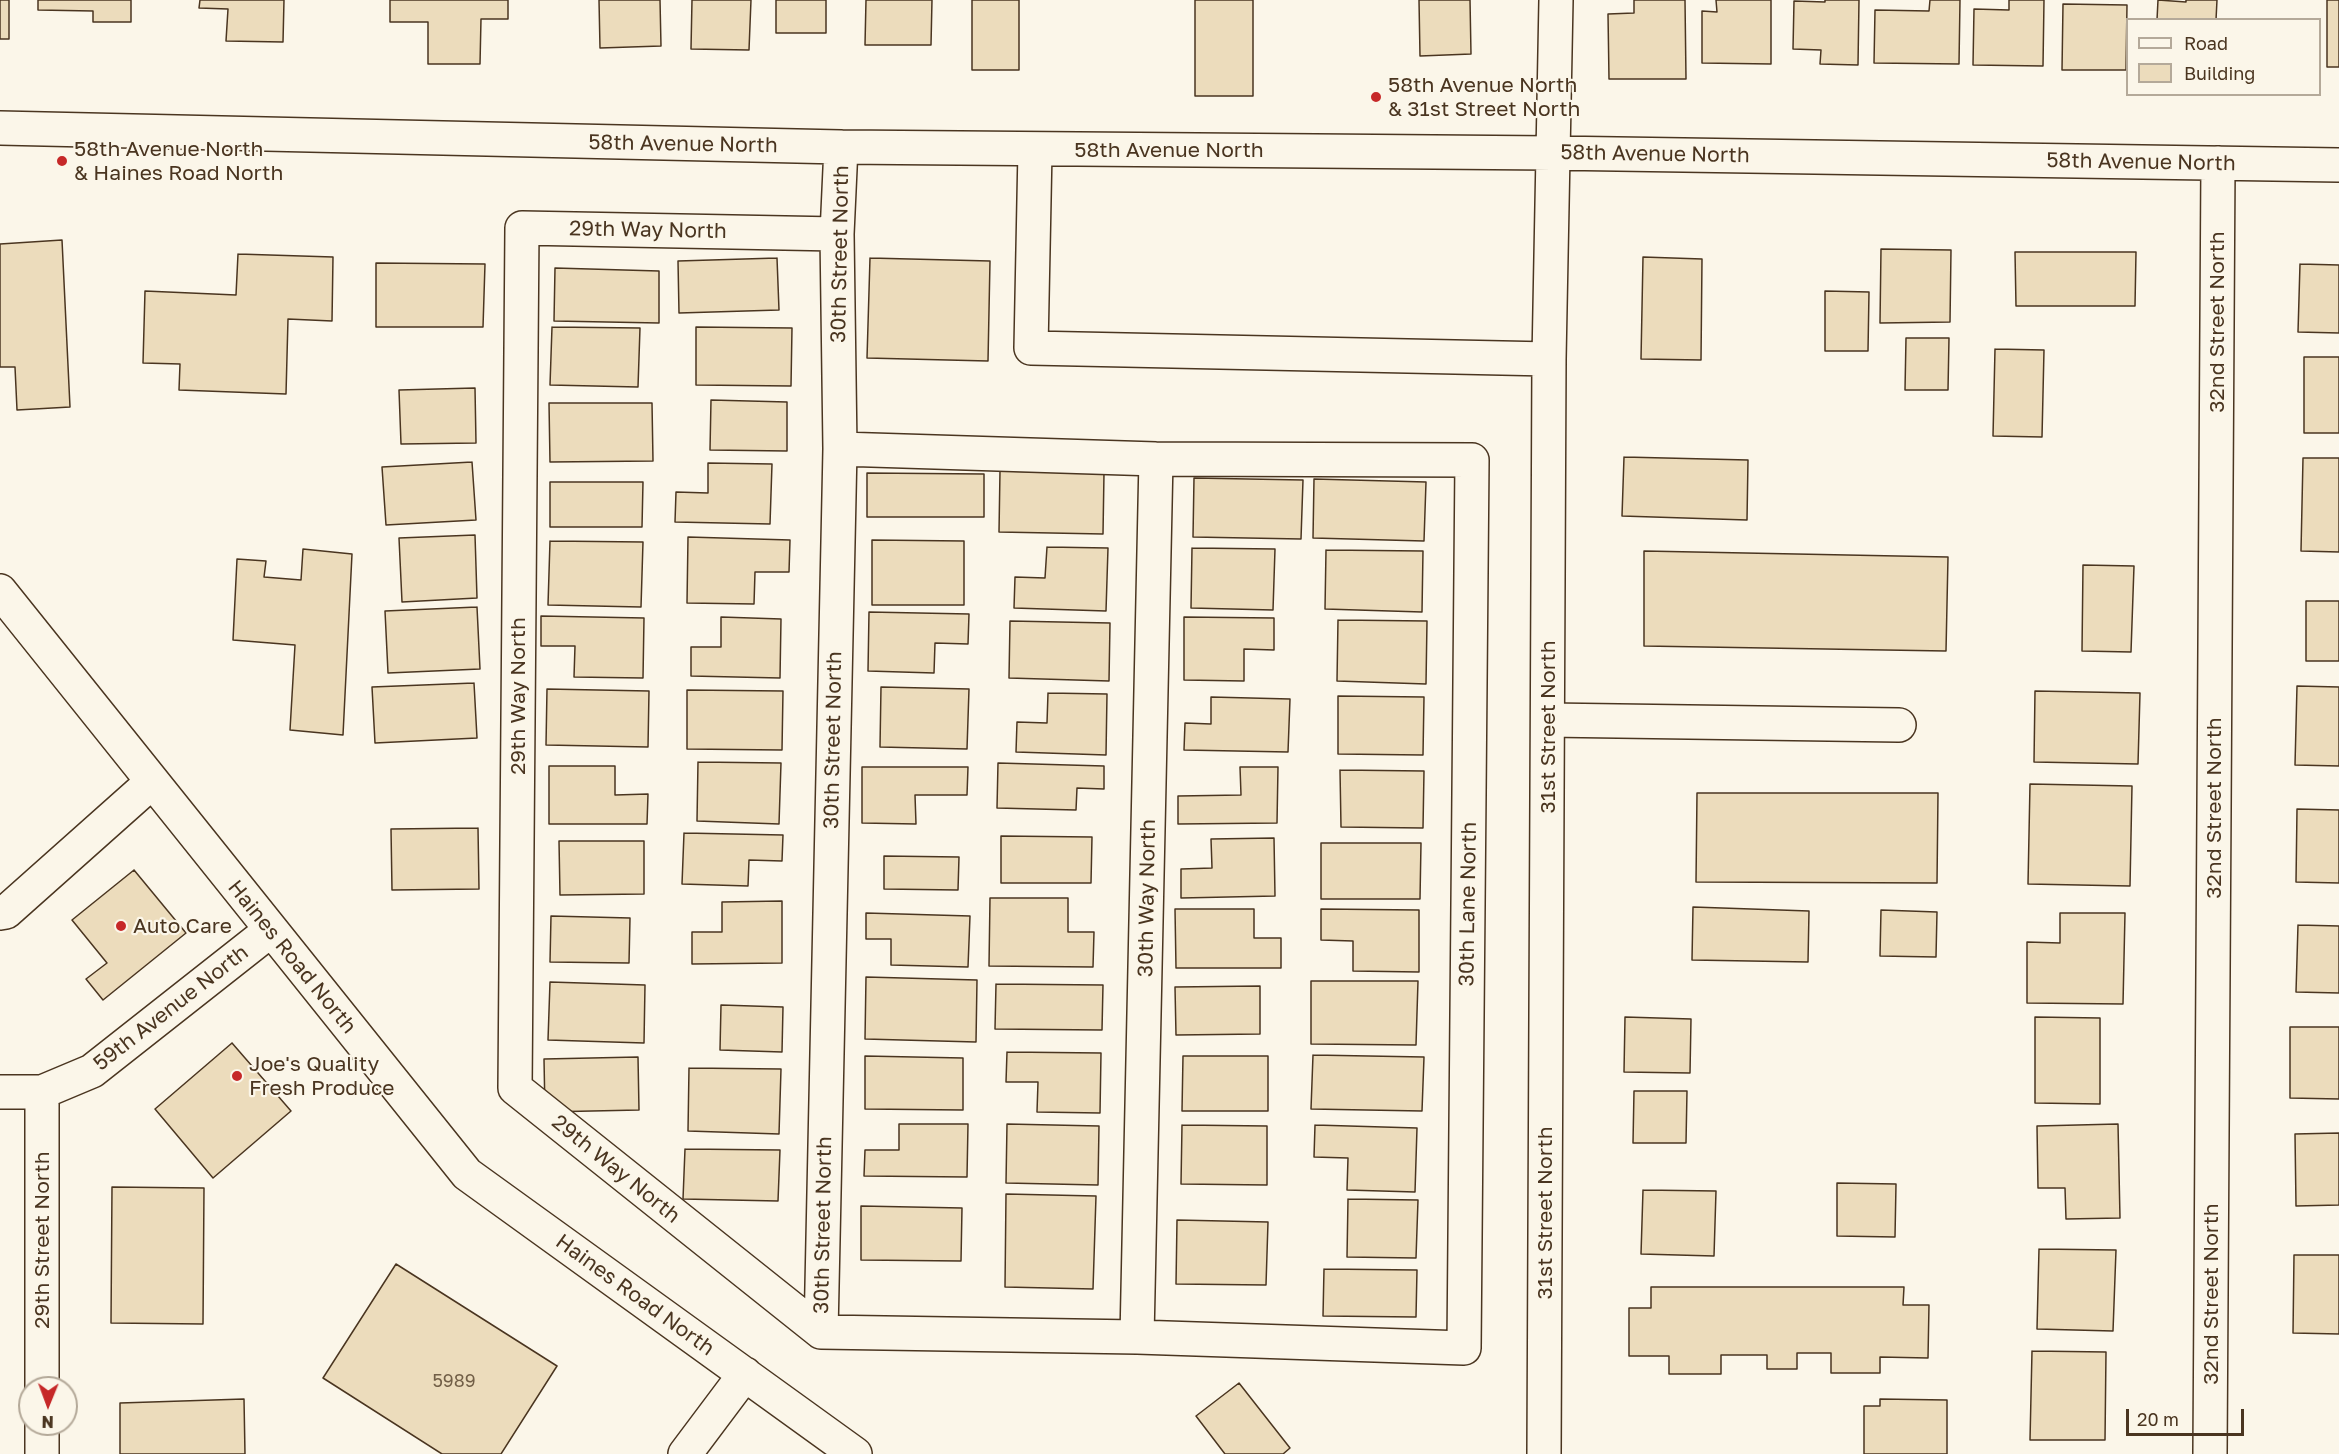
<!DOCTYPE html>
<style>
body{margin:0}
#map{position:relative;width:2339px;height:1454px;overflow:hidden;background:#fbf6e9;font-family:"Golos Text",sans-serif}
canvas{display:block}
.legend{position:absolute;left:2126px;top:18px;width:195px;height:78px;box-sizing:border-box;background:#fbf6e9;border:2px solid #b4a999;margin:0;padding:8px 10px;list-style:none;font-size:18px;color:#4a3520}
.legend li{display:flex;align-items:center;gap:12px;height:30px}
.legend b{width:30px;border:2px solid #b4a999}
.north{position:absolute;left:18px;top:1376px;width:60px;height:60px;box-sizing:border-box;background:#fbf6e9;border:2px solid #b4a999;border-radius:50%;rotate:181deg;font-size:16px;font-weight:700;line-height:24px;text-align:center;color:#4a3520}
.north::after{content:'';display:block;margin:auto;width:21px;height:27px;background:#c62828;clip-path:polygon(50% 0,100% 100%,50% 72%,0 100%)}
.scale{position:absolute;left:2126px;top:1409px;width:118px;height:27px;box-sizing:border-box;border:3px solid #4a3520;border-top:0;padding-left:8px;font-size:18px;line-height:21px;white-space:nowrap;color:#4a3520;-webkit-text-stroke:4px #fbf6e9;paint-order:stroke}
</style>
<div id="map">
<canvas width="2339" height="1454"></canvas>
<ul class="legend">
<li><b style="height:8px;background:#fbf6e9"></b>Road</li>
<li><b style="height:16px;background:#ecdcbc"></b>Building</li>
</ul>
<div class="north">N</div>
<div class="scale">20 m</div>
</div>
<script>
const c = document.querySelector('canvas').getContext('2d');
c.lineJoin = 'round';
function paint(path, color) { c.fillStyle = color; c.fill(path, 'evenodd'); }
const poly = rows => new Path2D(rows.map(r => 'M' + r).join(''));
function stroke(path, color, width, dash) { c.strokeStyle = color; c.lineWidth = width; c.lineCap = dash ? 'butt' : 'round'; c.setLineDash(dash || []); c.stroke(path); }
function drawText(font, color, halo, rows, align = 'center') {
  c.font = font + ' "Golos Text",sans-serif'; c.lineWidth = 4.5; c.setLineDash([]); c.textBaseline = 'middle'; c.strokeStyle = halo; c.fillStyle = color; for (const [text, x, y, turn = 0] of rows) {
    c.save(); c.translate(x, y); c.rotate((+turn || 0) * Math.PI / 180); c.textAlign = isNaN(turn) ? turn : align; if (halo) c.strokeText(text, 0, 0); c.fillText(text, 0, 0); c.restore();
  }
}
const building = poly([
 [0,0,9,0,9,39,0,39,0,0],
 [38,0,131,0,131,22,93,22,93,11,38,10,38,0],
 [200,0,284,0,283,42,226,41,228,9,199,8,200,0],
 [390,0,508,0,508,19,481,19,480,64,428,64,428,22,390,22,390,0],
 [599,0,660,0,661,46,600,48,599,0],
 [692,0,751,0,749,50,691,49,692,0],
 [776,0,826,0,826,33,776,33,776,0],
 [866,0,932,0,931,45,865,45,866,0],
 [972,0,1019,0,1019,70,972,70,972,0],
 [1195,0,1253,0,1253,96,1195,96,1195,0],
 [1419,0,1470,0,1471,54,1420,56,1419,0],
 [1634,0,1685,0,1686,79,1609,79,1608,14,1634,13,1634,0],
 [1716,0,1771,0,1771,64,1702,63,1702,11,1717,12,1716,0],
 [1825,0,1859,0,1858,65,1820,64,1821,50,1793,49,1794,1,1825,2,1825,0],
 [1930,0,1960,0,1959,64,1874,63,1875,10,1929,11,1930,0],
 [2009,0,2044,0,2043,66,1973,65,1974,9,2009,10,2009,0],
 [2158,0,2186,2,2186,0,2217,0,2216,20,2157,20,2158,0],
 [2327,0,2339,0,2339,67,2327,67,2327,0],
 [2063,4,2127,5,2126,70,2062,70,2063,4],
 [62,240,70,407,17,410,15,367,0,367,0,244,62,240],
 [1881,249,1951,250,1950,322,1880,323,1881,249],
 [2015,252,2136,252,2135,306,2016,306,2015,252],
 [238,254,333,257,332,321,288,319,286,394,179,390,180,364,143,363,145,291,236,295,238,254],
 [1643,257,1702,259,1701,360,1641,359,1643,257],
 [777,258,779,310,679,313,678,261,777,258],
 [870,258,990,261,988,361,867,358,870,258],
 [376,263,485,264,483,327,376,327,376,263],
 [2300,264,2339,265,2339,333,2298,332,2300,264],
 [555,268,659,271,659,323,554,321,555,268],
 [1825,291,1869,292,1868,351,1825,351,1825,291],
 [552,327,640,328,638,387,550,385,552,327],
 [696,327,792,328,791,386,696,385,696,327],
 [1906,338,1949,338,1948,390,1905,390,1906,338],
 [1995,349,2044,350,2042,437,1993,436,1995,349],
 [2304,357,2339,357,2339,433,2304,433,2304,357],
 [475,388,476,443,401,444,399,390,475,388],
 [711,400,787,402,787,451,710,450,711,400],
 [549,403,652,403,653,461,550,462,549,403],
 [1624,457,1748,460,1747,520,1622,516,1624,457],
 [2303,458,2339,458,2339,552,2301,551,2303,458],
 [472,462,476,520,386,525,382,467,472,462],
 [708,463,772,464,770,524,675,522,676,492,708,493,708,463],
 [1000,471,1104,473,1103,534,999,532,1000,471],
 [867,473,984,474,984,517,867,517,867,473],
 [1194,478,1303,480,1301,539,1193,537,1194,478],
 [1314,479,1426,482,1424,541,1313,538,1314,479],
 [550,482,643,482,642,527,550,527,550,482],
 [475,535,477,598,402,602,399,538,475,535],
 [688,537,790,540,789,572,755,572,754,604,687,603,688,537],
 [872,540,964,541,964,605,872,605,872,540],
 [550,541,643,542,641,607,548,605,550,541],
 [1047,547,1108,548,1106,611,1014,608,1015,577,1045,578,1047,547],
 [1192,548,1275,549,1273,610,1191,608,1192,548],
 [303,549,352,554,343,735,290,730,295,645,233,640,237,559,266,561,264,577,301,580,303,549],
 [1326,550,1423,551,1422,612,1325,609,1326,550],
 [1644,551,1948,557,1946,651,1644,646,1644,551],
 [2083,565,2134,566,2131,652,2082,651,2083,565],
 [2306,601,2339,601,2339,661,2306,661,2306,601],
 [477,607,480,669,388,673,385,611,477,607],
 [869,612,969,614,968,644,935,643,934,673,868,671,869,612],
 [541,616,644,618,643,678,574,677,575,646,541,646,541,616],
 [721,617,781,619,780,678,691,676,691,647,721,647,721,617],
 [1184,617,1274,618,1274,650,1244,649,1244,681,1184,680,1184,617],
 [1338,620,1427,621,1426,684,1337,681,1338,620],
 [1010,621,1110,623,1109,681,1009,678,1010,621],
 [474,683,477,738,375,743,372,687,474,683],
 [2297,686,2339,687,2339,766,2295,765,2297,686],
 [881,687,969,689,967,749,880,747,881,687],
 [547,689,649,691,648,747,546,745,547,689],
 [687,690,783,691,782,750,687,749,687,690],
 [2035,691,2140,693,2138,764,2034,762,2035,691],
 [1048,693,1107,694,1106,755,1016,752,1017,722,1047,723,1048,693],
 [1338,696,1424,697,1423,755,1338,754,1338,696],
 [1211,697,1290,699,1288,752,1184,750,1185,723,1211,724,1211,697],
 [698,762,781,763,779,824,697,821,698,762],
 [998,763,1104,766,1104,789,1077,788,1076,810,997,808,998,763],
 [549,766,615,766,615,795,648,794,647,824,549,824,549,766],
 [862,767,968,767,967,795,915,795,916,824,862,823,862,767],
 [1240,767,1278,767,1277,823,1178,824,1178,796,1241,795,1240,767],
 [1340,770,1424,771,1423,828,1341,827,1340,770],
 [2030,784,2132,786,2130,886,2028,884,2030,784],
 [1697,793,1938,793,1937,883,1696,882,1697,793],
 [2297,809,2339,810,2339,883,2296,882,2297,809],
 [478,828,479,889,392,890,391,829,478,828],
 [684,833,783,835,782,861,749,860,748,886,682,884,684,833],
 [1001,836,1092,837,1091,883,1001,883,1001,836],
 [1274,838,1275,896,1181,898,1181,869,1212,868,1211,839,1274,838],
 [559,841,644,841,644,894,560,895,559,841],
 [1321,843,1421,843,1420,899,1321,899,1321,843],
 [884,856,959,857,958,890,884,889,884,856],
 [134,870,186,933,103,1000,86,979,107,963,72,920,134,870],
 [990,898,1068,898,1068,932,1094,932,1093,967,989,966,990,898],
 [782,901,782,963,692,964,692,932,722,932,722,902,782,901],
 [1693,907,1809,911,1808,962,1692,960,1693,907],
 [1175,909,1254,909,1254,938,1281,938,1281,968,1176,968,1175,909],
 [1321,909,1419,910,1419,972,1353,971,1353,941,1321,940,1321,909],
 [1881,910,1937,912,1936,957,1880,956,1881,910],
 [866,913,970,916,968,967,891,965,891,939,866,939,866,913],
 [2060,913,2125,913,2123,1004,2027,1003,2027,942,2060,943,2060,913],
 [551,916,630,918,629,963,550,962,551,916],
 [2298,925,2339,926,2339,993,2296,992,2298,925],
 [866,977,977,980,976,1042,865,1039,866,977],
 [1311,981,1418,981,1416,1045,1311,1044,1311,981],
 [550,982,645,985,644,1043,548,1040,550,982],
 [996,984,1103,985,1102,1030,995,1029,996,984],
 [1260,986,1260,1034,1176,1035,1175,987,1260,986],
 [721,1005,783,1007,782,1052,720,1050,721,1005],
 [1625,1017,1691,1019,1690,1073,1624,1072,1625,1017],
 [2035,1017,2100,1018,2100,1104,2035,1103,2035,1017],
 [2290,1027,2339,1027,2339,1099,2290,1098,2290,1027],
 [232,1043,291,1111,213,1178,155,1109,232,1043],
 [1007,1052,1101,1053,1100,1113,1037,1112,1038,1082,1006,1082,1007,1052],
 [1313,1055,1424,1057,1422,1111,1311,1109,1313,1055],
 [865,1056,963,1058,963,1110,865,1109,865,1056],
 [1183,1056,1268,1056,1268,1111,1182,1111,1183,1056],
 [638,1057,639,1110,545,1112,544,1059,638,1057],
 [689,1068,781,1069,779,1134,688,1131,689,1068],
 [1634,1091,1687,1091,1686,1143,1633,1143,1634,1091],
 [899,1124,968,1124,967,1177,864,1176,865,1150,899,1150,899,1124],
 [1007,1124,1099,1126,1098,1185,1006,1183,1007,1124],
 [2118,1124,2120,1218,2066,1219,2065,1188,2038,1188,2037,1126,2118,1124],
 [1182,1125,1267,1126,1267,1185,1181,1184,1182,1125],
 [1315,1125,1417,1128,1415,1192,1347,1190,1348,1158,1314,1157,1315,1125],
 [2339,1133,2339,1205,2296,1206,2295,1134,2339,1133],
 [685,1149,780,1150,778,1201,683,1199,685,1149],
 [1837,1183,1896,1184,1895,1237,1837,1236,1837,1183],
 [112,1187,204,1188,203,1324,111,1323,112,1187],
 [1643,1190,1716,1191,1714,1256,1641,1254,1643,1190],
 [1006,1194,1096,1196,1093,1289,1005,1287,1006,1194],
 [1348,1199,1418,1200,1416,1258,1347,1257,1348,1199],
 [861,1206,962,1208,961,1261,861,1260,861,1206],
 [1177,1220,1268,1222,1266,1285,1176,1284,1177,1220],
 [2039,1249,2116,1250,2113,1331,2037,1329,2039,1249],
 [2294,1255,2339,1255,2339,1334,2293,1333,2294,1255],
 [396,1264,557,1366,501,1454,442,1454,323,1378,396,1264],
 [1324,1269,1417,1270,1416,1317,1323,1316,1324,1269],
 [1651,1287,1904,1287,1903,1305,1929,1305,1928,1358,1880,1357,1880,1373,1831,1373,1831,1353,1797,1353,1797,1369,1767,1369,1767,1355,1721,1355,1721,1374,1669,1374,1669,1356,1629,1356,1629,1308,1651,1308,1651,1287],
 [2032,1351,2106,1352,2105,1440,2030,1440,2032,1351],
 [1239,1383,1290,1448,1283,1454,1225,1454,1196,1416,1239,1383],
 [244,1399,245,1454,120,1454,120,1403,244,1399],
 [1880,1399,1947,1400,1947,1454,1864,1454,1864,1406,1880,1406,1880,1399]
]);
paint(building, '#ecdcbc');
stroke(building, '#4a3520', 1.5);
const minor = poly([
 [0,128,841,147,1552,153,2339,165],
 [1035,150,1031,348,1549,359],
 [0,591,467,1174,855,1454],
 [1548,720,1899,725],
 [0,913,6,912,152,782],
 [0,1092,42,1092,92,1071,271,930],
 [821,1332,1137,1337,1464,1348,1472,460,1156,459,840,449],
 [821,1332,515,1088,522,228,837,234],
 [821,1332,840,449,837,234,841,147],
 [1137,1337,1156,459],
 [42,1388,42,1092],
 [42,1454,42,1424],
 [685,1454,745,1374],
 [1544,1454,1549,359,1556,0],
 [2210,1454,2218,163]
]);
stroke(minor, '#4a3520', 36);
stroke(minor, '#fbf6e9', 33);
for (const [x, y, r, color] of [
 [1376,97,6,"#c62828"],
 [62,161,6,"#c62828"],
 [121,926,6,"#c62828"],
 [237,1076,6,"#c62828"]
]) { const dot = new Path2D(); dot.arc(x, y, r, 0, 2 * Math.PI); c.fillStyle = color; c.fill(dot); stroke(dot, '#fbf6e9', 2); }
drawText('18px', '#725f47', null, [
 ["5989",454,1381]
]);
drawText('21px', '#4a3520', '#fbf6e9', [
 ["58th Avenue North",1388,85],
 ["& 31st Street North",1388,109],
 ["58th Avenue North",74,149],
 ["& Haines Road North",74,173],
 ["Auto Care",133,926],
 ["Joe's Quality",249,1064],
 ["Fresh Produce",249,1088]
], 'left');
drawText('21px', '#4a3520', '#fbf6e9', [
 ["58th Avenue North",683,144,1],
 ["58th Avenue North",1169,150],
 ["58th Avenue North",1655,154,1],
 ["58th Avenue North",2141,162,1],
 ["29th Way North",648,230,1],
 ["30th Street North",840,254,-89],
 ["32nd Street North",2217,322,-90],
 ["29th Way North",518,696,-90],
 ["31st Street North",1548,727,-90],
 ["30th Street North",833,740,-89],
 ["32nd Street North",2214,808,-90],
 ["30th Way North",1147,898,-89],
 ["30th Lane North",1468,904,-89],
 ["Haines Road North",292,957,51],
 ["59th Avenue North",171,1008,-38],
 ["29th Way North",616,1169,39],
 ["31st Street North",1545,1213,-90],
 ["30th Street North",823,1225,-89],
 ["29th Street North",42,1240,-90],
 ["32nd Street North",2211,1294,-90],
 ["Haines Road North",635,1295,36]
]);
</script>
